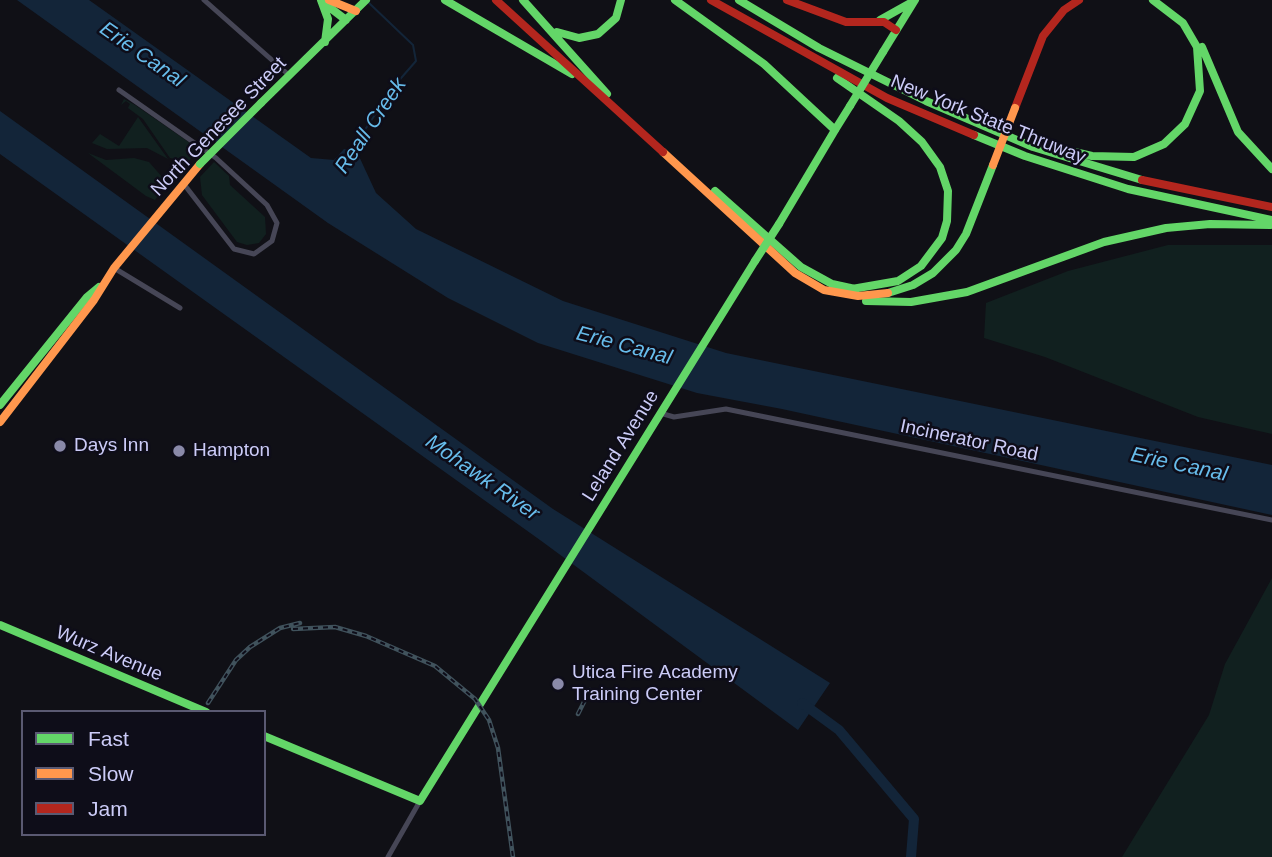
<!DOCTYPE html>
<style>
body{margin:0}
#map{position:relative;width:1272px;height:857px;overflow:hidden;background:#101016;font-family:Helvetica,sans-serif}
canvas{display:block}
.legend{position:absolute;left:21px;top:710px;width:245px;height:126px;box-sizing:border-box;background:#0e0d19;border:2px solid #5a5972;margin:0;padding:9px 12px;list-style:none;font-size:21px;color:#ccccf8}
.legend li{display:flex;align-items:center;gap:14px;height:35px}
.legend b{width:35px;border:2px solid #5a5972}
</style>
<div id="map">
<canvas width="1272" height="857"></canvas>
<ul class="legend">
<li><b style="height:9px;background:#63d668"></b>Fast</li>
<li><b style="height:9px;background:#ff974d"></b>Slow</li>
<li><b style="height:9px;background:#b3261e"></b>Jam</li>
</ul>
</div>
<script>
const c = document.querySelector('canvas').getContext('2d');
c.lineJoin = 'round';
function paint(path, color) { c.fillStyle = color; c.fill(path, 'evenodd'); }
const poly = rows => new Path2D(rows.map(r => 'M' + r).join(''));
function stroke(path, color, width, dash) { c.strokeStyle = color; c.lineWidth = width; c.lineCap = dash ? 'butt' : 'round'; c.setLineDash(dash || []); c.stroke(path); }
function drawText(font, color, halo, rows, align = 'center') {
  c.font = font + ' Helvetica,sans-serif'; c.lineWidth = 5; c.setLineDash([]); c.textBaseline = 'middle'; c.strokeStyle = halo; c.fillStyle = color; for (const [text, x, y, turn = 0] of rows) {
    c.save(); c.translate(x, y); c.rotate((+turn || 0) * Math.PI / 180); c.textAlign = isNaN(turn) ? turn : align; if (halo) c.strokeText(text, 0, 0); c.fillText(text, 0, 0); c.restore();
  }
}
paint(poly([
 [124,99,135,105,200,150,188,161,170,158,143,119,128,108,130,104,126,101,121,105],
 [138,117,168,159,147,148,107,149,92,143,100,134,119,146],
 [88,153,106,160,134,158,149,162,163,178,161,192,155,200,146,196],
 [214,162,229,176,230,185,265,217,266,234,259,243,247,245,237,242,202,195,200,177],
 [1168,245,1272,245,1272,434,1198,417,1045,357,984,338,986,303,1068,271],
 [1272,578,1272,857,1122,857,1209,715,1225,664]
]), '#11201f');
paint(poly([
 [17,0,89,0,311,158,334,160,344,149,357,152,376,193,416,229,563,301,726,353,1272,465,1272,515,782,409,697,393,538,343,448,298,328,223],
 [0,111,553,509,830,683,798,730,540,540,0,154]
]), '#132539');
stroke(poly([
 [350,152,395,85,416,61,413,45,369,3]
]), '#132539', 2);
stroke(poly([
 [802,703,839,730,914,819,911,857]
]), '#132539', 10);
stroke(poly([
 [204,0,290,76],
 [119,90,216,158,267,205,277,223,272,241,254,254,234,249,183,183],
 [114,268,180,308],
 [660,413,674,417,726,409,1272,520],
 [388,857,420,801]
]), '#464656', 5);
stroke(poly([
 [321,0,328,19,325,42],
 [445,0,572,74],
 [523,0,607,94],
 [675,0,764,64,835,130],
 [739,0,819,48,926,101,1033,147,1142,180],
 [324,3,346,20],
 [880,20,914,1],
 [557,32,579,38,598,34,616,18,621,0],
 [1202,47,1238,132,1272,169],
 [883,52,915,0],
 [837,78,899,121,922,142,940,167,948,191,947,221,942,238,921,266,898,281,852,289],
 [261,103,366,0],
 [835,130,850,106],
 [974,135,1025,156,1128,189,1272,220],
 [1057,148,1092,156,1134,157,1164,144,1185,124,1200,91,1197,47,1183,23,1153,0],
 [715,191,801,267,832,284,855,289],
 [779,224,835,130],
 [888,293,913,285,933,273,956,250,966,234,993,165],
 [866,301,911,302,967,292,1104,242,1166,228,1210,224,1270,225],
 [0,405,87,297,99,287],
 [0,625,206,712],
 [264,736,420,801,755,261]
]), '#63d668', 8);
stroke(poly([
 [329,0,356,11],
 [663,152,795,273,824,290,858,296,888,293],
 [0,422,94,300,114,268,200,164]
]), '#ff974d', 8);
stroke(poly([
 [496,0,663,152],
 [711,0,887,98,974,135],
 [787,0,846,22,884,22,896,30],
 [1015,108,1043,36,1064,10,1079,0],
 [1142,180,1272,207]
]), '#b3261e', 8);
const rail = poly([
 [293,629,335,627,366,636,435,666,475,699,489,720,498,748,513,857],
 [208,703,236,660,250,647,280,628,300,623],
 [578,714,590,690]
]);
stroke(rail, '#40525c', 4.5);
stroke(rail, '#0e0d19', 2, [5]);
stroke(poly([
 [850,106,883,52],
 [200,164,261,103],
 [755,261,779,224]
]), '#63d668', 8);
stroke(poly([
 [993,165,1015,108]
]), '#ff974d', 8);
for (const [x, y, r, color] of [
 [60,446,7,"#8a8aa9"],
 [179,451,7,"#8a8aa9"],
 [558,684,7,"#8a8aa9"]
]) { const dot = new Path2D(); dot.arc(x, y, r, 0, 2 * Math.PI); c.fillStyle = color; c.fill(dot); stroke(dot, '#0e0d19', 2.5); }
drawText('19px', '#ccccf8', '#0e0d19', [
 ["New York State Thruway",988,120,22],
 ["North Genesee Street",219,127,-46],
 ["Incinerator Road",969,441,12],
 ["Leland Avenue",621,446,-58],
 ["Wurz Avenue",109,654,23]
]);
drawText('19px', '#ccccf8', '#0e0d19', [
 ["Days Inn",74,446],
 ["Hampton",193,451],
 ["Utica Fire Academy",572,673],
 ["Training Center",572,695]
], 'left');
drawText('italic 21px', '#67bceb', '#0e0d19', [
 ["Erie Canal",142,55,35],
 ["Reall Creek",371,126,-56],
 ["Erie Canal",624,346,15],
 ["Erie Canal",1179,465,12],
 ["Mohawk River",482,478,35]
]);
</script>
